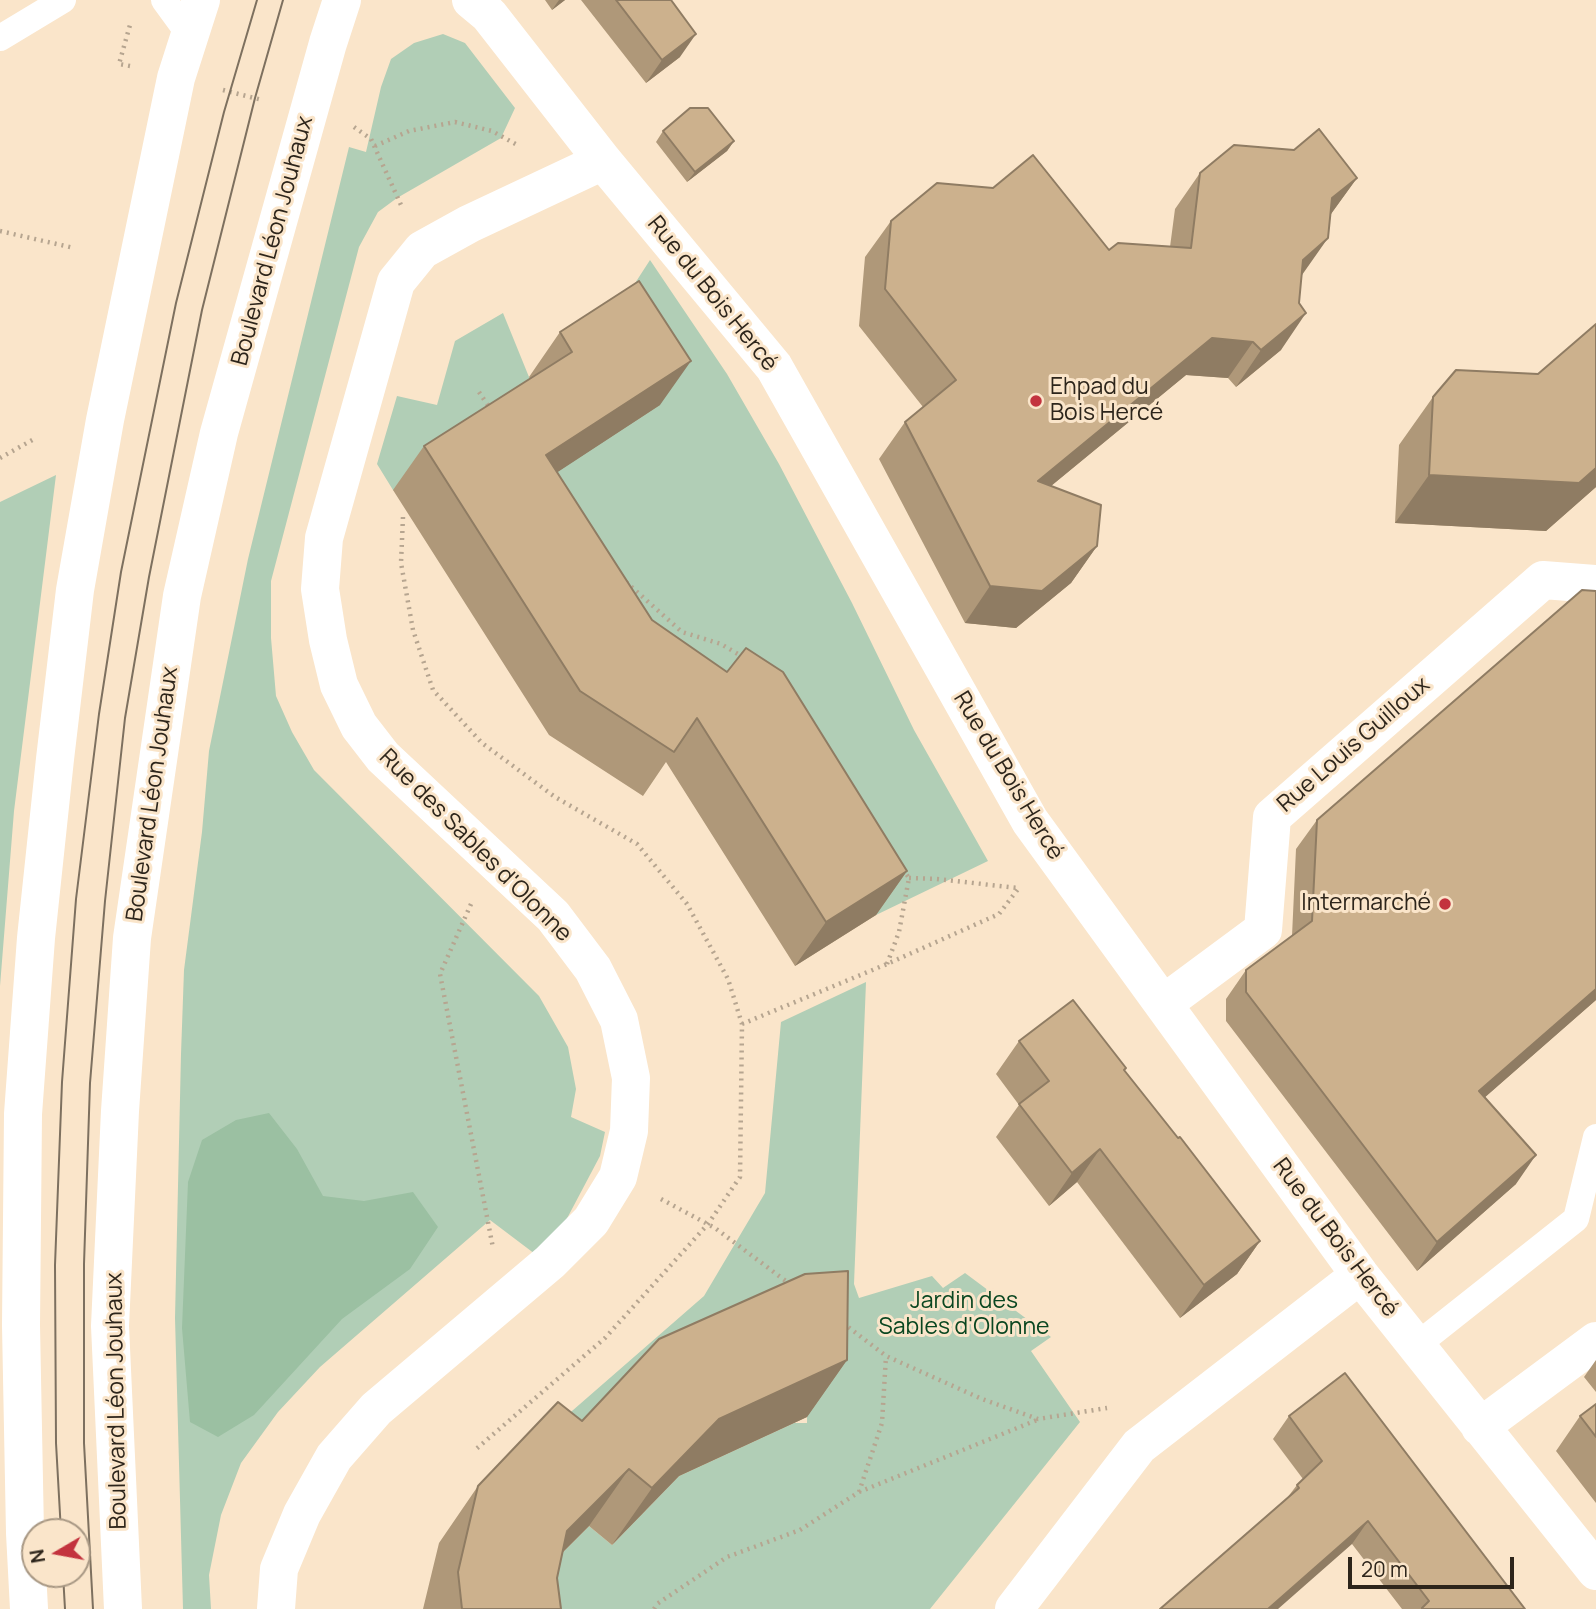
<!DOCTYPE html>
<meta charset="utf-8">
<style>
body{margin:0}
#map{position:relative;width:1596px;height:1609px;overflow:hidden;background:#fae5ca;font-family:Manrope,sans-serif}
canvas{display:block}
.north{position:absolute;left:21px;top:1518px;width:70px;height:70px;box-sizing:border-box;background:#fae5ca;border:2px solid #a89884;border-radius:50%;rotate:260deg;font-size:19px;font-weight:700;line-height:28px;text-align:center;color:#2d251b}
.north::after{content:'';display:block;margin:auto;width:24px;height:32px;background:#c3333e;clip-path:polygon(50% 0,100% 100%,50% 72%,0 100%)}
.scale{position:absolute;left:1348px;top:1557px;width:166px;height:32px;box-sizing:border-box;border:4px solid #2d251b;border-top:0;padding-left:9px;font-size:21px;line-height:24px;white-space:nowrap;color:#2d251b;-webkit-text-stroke:5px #fae5ca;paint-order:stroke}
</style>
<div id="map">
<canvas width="1596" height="1609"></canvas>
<div class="north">N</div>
<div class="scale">20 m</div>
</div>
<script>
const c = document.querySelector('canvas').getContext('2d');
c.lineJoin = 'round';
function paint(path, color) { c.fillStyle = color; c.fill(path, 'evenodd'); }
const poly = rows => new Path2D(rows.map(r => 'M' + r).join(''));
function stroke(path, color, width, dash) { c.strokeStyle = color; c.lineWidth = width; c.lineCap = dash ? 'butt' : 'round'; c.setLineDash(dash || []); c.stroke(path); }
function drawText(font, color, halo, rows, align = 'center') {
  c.font = font + ' Manrope,sans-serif'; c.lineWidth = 6; c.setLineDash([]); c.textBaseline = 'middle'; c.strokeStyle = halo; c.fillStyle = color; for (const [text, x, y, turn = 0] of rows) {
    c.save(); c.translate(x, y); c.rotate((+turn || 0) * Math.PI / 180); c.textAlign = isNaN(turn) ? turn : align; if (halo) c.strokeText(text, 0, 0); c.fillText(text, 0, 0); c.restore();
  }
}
paint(poly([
 [443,34,465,43,515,108,501,138,397,198,378,212,359,247,271,581,271,638,276,696,292,732,314,770,539,996,568,1047,576,1089,571,1117,605,1132,600,1156,563,1226,535,1254,490,1220,320,1367,278,1412,241,1463,221,1515,209,1575,211,1609,183,1609,175,1318,181,1054,184,970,202,832,209,751,248,559,349,147,366,152,381,87,391,59,414,43],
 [650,260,727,374,779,464,852,603,914,730,988,861,876,915,752,716,393,490,377,464,397,396,437,405,455,341,503,313,529,377,579,458,608,325],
 [56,475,14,811,0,986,0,502],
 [866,982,854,1284,859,1298,932,1276,943,1288,965,1273,1051,1337,1031,1351,1080,1422,930,1609,523,1609,527,1588,589,1526,612,1545,679,1476,794,1423,807,1423,808,1328,542,1478,518,1458,704,1296,765,1193,781,1022]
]), '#b1ceb6');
paint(poly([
 [269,1113,297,1149,323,1196,364,1201,413,1192,438,1227,410,1269,342,1319,254,1415,218,1437,190,1422,182,1328,188,1182,202,1140,236,1120]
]), '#9bc0a2');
stroke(poly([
 [130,66,119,64,130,25],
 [223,90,262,100],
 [354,127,371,139,401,205],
 [375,146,409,131,455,122,492,131,519,146],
 [0,231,74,248],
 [479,392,491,410],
 [0,458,34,439],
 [403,517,401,563,413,630,433,690,482,743,555,797,637,844,687,904,728,979,742,1024,740,1177,708,1224,605,1338,475,1450],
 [626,582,682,632,721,644,743,657],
 [909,878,937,879,1018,888],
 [471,904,440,974,493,1248],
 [887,964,899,932,909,878,902,868],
 [742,1024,887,964,999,914,1018,889],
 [661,1199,715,1228,791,1285],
 [843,1323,886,1356,982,1399,1038,1419,1107,1408],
 [859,1492,1037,1420],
 [654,1609,657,1604,727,1557,800,1530,859,1492,882,1423,886,1356]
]), '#b6a590', 4.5, [2, 5]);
stroke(poly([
 [164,0,191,37],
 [0,38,63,0],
 [1417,1345,1576,1219,1596,1137]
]), '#fff', 26);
stroke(poly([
 [471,0,489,15,603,161,774,367,1030,821,1360,1275,1596,1571],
 [1163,1004,1263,930,1272,817,1543,580,1596,584],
 [1480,1427,1596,1341],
 [276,1609,279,1569,302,1514,334,1457,376,1409,550,1262,591,1221,618,1177,629,1131,631,1078,619,1020,593,969,553,916,383,757,359,726,339,685,328,640,320,589,324,538,396,282,422,250,469,224,603,161],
 [1014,1609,1139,1446,1360,1275]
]), '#fff', 38);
stroke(poly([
 [29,1609,25,1533,21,1325,23,1114,36,938,55,759,75,590,105,420,176,78,201,0],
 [123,1609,110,1326,120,1111,132,938,182,596,219,433,328,43,342,0]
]), '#fff', 38);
stroke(poly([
 [61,1532,56,1443,55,1265,62,1082,76,899,99,714,121,572,176,303,224,112,257,0],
 [63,1574,65,1609],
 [93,1609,84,1443,84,1264,90,1083,105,901,125,718,149,577,202,310,255,98,283,0]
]), '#7d705f', 2);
paint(poly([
 [545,0,565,0,552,10],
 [581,0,671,0,680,57,646,83],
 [663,131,734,141,727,151,687,182,656,142],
 [1200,173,1357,178,1330,215,1301,276,1281,350,1236,387,1228,378,1186,375,1051,486,1097,546,1071,583,1016,628,965,623,879,459,905,422,923,407,859,326,865,257,891,221,1109,250,1170,247,1175,209],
 [1596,324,1596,487,1546,531,1395,523,1399,445,1433,397,1538,374],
 [560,332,660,405,557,472,652,620,907,871,876,915,795,966,666,762,643,796,549,735,393,490,424,446,530,379,529,377],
 [1317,820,1596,1000,1485,1097,1516,1184,1417,1271,1226,1021,1226,999,1246,970,1292,936,1296,849],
 [1019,1041,1124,1070,1260,1241,1237,1274,1180,1318,1077,1182,1049,1206,996,1137,1019,1105,996,1074],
 [847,1360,807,1417,679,1476,612,1545,589,1526,562,1553,557,1578,561,1609,423,1609,439,1543,478,1486,582,1421],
 [1596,1360,1596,1392,1584,1377],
 [1596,1404,1596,1503,1556,1451,1580,1416],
 [1289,1416,1525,1609,1402,1609,1352,1544,1287,1498,1297,1485,1303,1479,1273,1439]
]), '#af9879');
paint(poly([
 [559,0,565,0,552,10],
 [696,34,680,57,646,83,662,60],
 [734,141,727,151,687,182,695,172],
 [1357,178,1331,214,1307,234,1332,198],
 [1328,238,1302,275,1277,297,1303,260],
 [1306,313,1281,350,1236,387,1261,350],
 [1212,338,1253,342,1228,378,1186,375,1012,518,1038,481],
 [691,361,660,405,515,500,546,455],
 [1596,468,1596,487,1546,531,1395,523,1429,475],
 [1097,546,1071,583,1016,628,965,623,990,586],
 [907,871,876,915,795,966,826,922],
 [1596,989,1596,1000,1459,1120,1479,1091],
 [1100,1149,1077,1182,1049,1206,1072,1173],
 [1536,1155,1516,1184,1417,1271,1437,1242],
 [1260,1241,1237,1274,1180,1318,1204,1285],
 [847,1360,807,1417,679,1476,612,1545,652,1488,719,1419],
 [629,1469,589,1526,527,1588,567,1531],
 [1368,1521,1352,1544,1278,1609,1268,1609]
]), '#8f7c63');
const building = poly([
 [616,0,671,0,696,34,662,60,616,0],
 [690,108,708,108,734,141,695,172,663,131,690,108],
 [1319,129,1357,178,1332,198,1328,238,1303,260,1299,303,1306,313,1261,350,1253,342,1212,338,1038,481,1101,505,1097,546,1042,591,990,586,905,422,956,380,885,289,891,221,937,183,993,188,1033,155,1109,250,1118,243,1191,248,1200,173,1234,145,1294,150,1319,129],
 [639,281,691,361,546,455,652,620,727,672,746,648,783,672,907,871,826,922,697,718,674,752,580,691,424,446,572,352,560,332,639,281],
 [1596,324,1596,468,1579,483,1429,475,1433,397,1456,370,1538,374,1596,324],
 [1582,590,1596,591,1596,989,1479,1091,1536,1155,1437,1242,1246,992,1246,970,1312,921,1317,820,1582,590],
 [1073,1000,1126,1068,1124,1070,1178,1138,1180,1137,1260,1241,1204,1285,1100,1149,1072,1173,1019,1104,1049,1081,1019,1041,1073,1000],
 [848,1271,847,1360,719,1419,652,1488,629,1469,567,1531,557,1578,561,1609,462,1609,458,1572,478,1486,558,1402,582,1421,659,1339,805,1274,848,1271],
 [1345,1373,1525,1609,1422,1609,1422,1608,1429,1601,1368,1521,1268,1609,1160,1609,1299,1488,1297,1485,1322,1461,1289,1416,1345,1373],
 [1596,1404,1596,1437,1580,1416,1596,1404]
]);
paint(building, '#ccb18d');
stroke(building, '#8f7c63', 2);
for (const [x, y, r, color] of [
 [1036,401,7,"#c3333e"],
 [1445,904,7,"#c3333e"]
]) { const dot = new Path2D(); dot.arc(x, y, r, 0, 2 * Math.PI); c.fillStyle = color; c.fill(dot); stroke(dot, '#fae5ca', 2.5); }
drawText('23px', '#2d251b', '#fae5ca', [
 ["Boulevard Léon Jouhaux",273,241,-75],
 ["Rue du Bois Hercé",712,294,51],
 ["Rue Louis Guilloux",1354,745,-41],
 ["Rue du Bois Hercé",1008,776,59],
 ["Boulevard Léon Jouhaux",153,794,-82],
 ["Rue des Sables d'Olonne",475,846,45],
 ["Rue du Bois Hercé",1335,1238,53],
 ["Boulevard Léon Jouhaux",117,1401,-91]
]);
drawText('23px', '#2d251b', '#fae5ca', [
 ["Ehpad du",1050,388],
 ["Bois Hercé",1050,414],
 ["Intermarché",1431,904,"right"]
], 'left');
drawText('23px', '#094620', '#fae5ca', [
 ["Jardin des",964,1302],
 ["Sables d'Olonne",964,1328]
]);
</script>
